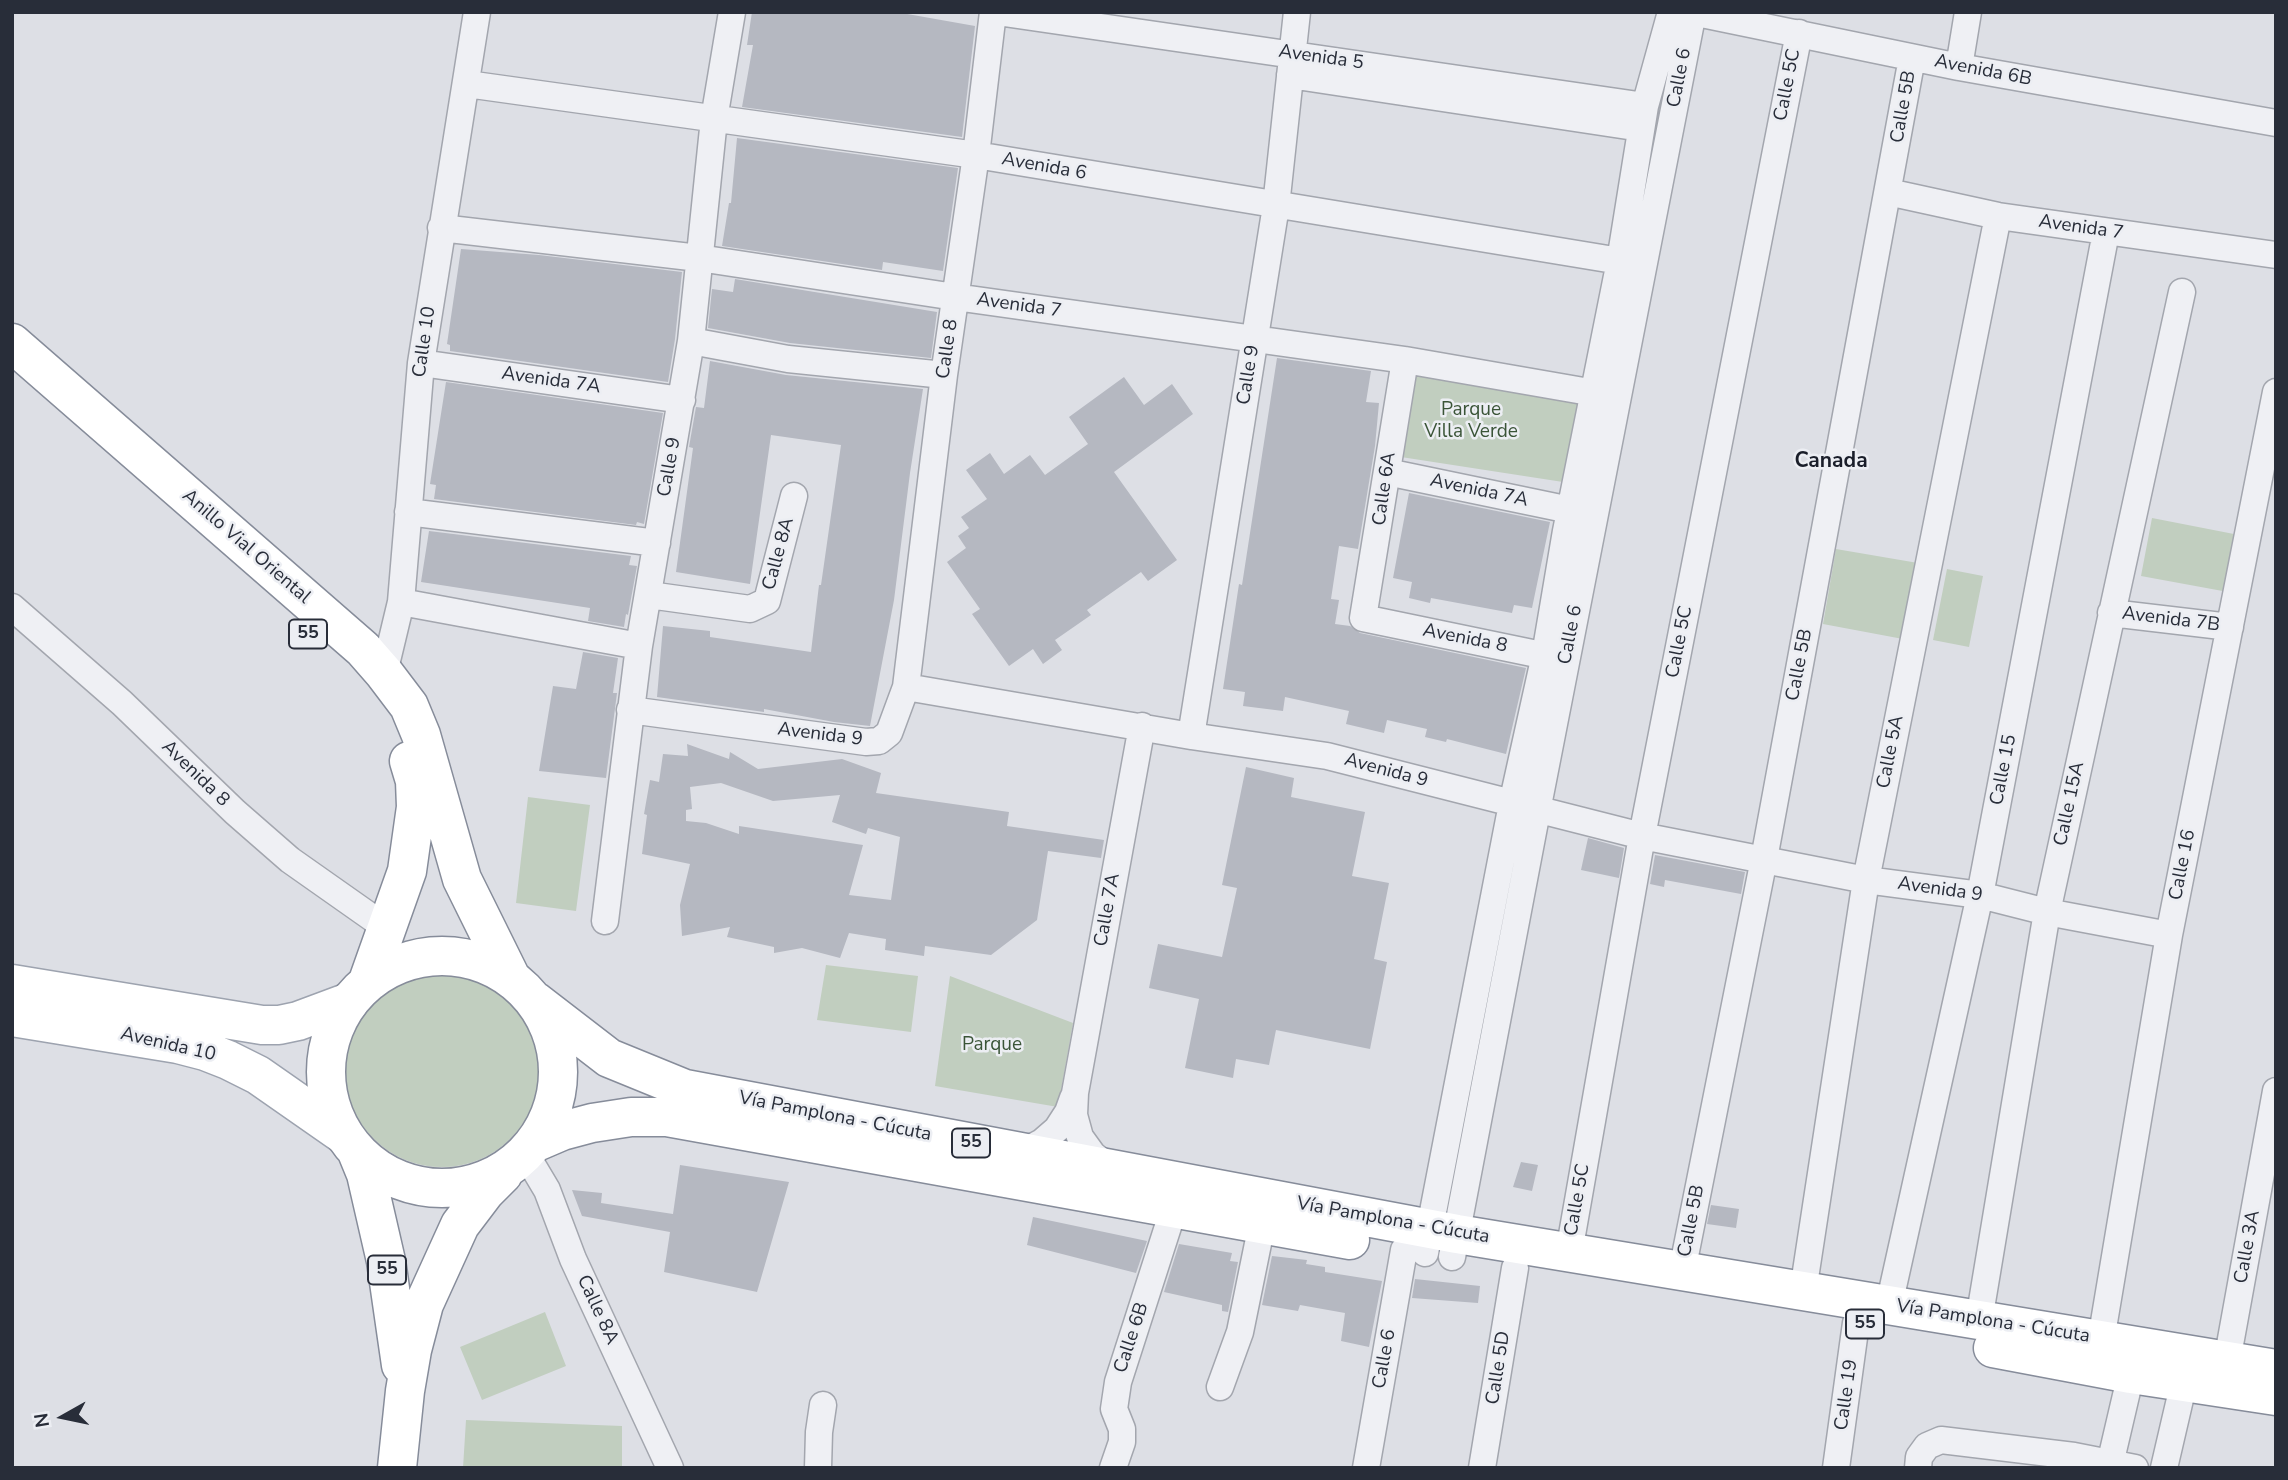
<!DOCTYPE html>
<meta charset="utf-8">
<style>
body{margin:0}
#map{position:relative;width:2288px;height:1480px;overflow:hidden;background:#dddfe5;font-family:"Nunito Sans",sans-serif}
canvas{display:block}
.frame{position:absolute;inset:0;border:14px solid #282d39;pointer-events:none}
.north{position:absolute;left:28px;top:1382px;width:70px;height:70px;-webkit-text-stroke:5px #eceef3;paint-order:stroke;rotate:261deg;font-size:19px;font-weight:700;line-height:28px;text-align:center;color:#282d39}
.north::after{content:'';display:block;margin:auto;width:24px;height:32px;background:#282d39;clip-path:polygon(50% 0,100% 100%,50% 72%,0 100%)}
</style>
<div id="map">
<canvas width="2288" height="1480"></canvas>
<div class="frame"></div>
<div class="north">N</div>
</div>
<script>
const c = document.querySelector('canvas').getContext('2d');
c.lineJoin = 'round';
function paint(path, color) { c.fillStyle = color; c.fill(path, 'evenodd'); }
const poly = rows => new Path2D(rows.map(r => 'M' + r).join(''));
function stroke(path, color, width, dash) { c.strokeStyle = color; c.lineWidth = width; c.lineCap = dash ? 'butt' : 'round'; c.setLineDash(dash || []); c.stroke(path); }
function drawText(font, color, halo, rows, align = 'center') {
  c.font = font + ' "Nunito Sans",sans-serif'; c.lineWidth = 5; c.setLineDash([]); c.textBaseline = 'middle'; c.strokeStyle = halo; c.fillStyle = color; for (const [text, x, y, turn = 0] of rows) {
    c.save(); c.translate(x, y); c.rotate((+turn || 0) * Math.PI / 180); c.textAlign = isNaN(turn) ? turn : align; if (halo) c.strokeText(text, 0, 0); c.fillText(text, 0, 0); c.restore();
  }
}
paint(poly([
 [1417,366,1580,393,1563,482,1401,457],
 [2152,518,2239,535,2228,592,2141,576],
 [1836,549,1918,563,1903,639,1823,624],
 [1947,569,1983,576,1969,647,1933,640],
 [528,797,590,805,576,911,516,903],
 [826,965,918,976,911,1032,817,1020],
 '345 1070a97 97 0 1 1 194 0a97 97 0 1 1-194 0Z',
 [950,976,1073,1023,1058,1107,935,1086],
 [545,1312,566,1366,482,1400,460,1347],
 [466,1420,622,1426,622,1468,463,1468]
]), '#c1cebf');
paint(poly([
 [752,12,896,12,975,26,962,137,742,107,753,45,747,45],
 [737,138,958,168,943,271,883,262,882,270,722,246,729,203,731,203],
 [461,249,539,255,682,272,675,339,668,382,450,351,450,345,447,344],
 [735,279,937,312,931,358,790,343,708,328,712,289,733,292],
 [1277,358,1371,371,1366,402,1379,403,1375,446,1358,549,1339,546,1331,599,1339,600,1335,624,1350,626,1360,633,1526,668,1506,754,1447,739,1446,742,1425,737,1427,729,1387,720,1384,733,1346,724,1349,711,1285,697,1283,711,1243,706,1245,692,1223,689,1239,584,1242,585],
 [710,361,786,375,923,389,910,473,894,600,870,726,834,722,764,709,764,712,657,697,663,626,710,631,710,637,811,652,819,585,821,585,841,445,771,435,750,584,676,572,693,448,689,447,696,407,704,408],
 [1124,377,1144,405,1172,384,1193,414,1114,472,1177,560,1148,581,1141,572,1087,610,1091,615,1055,640,1062,650,1043,664,1033,649,1009,666,972,614,980,609,947,562,966,548,958,536,969,528,961,517,987,499,966,470,990,453,1004,474,1030,455,1045,475,1088,444,1069,417],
 [446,382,663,413,644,524,637,522,636,525,434,499,436,485,430,484],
 [1409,493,1550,522,1532,608,1514,605,1512,613,1431,598,1430,603,1409,598,1412,582,1393,578],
 [429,531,631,556,629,565,637,566,628,615,626,614,624,627,588,621,590,608,421,582],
 [583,652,618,658,613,693,617,693,606,778,539,771,553,686,576,689],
 [687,744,729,759,730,752,758,769,842,759,881,773,876,793,1009,812,1007,826,1104,840,1101,858,1048,851,1037,920,991,955,925,946,924,956,885,950,886,939,849,933,840,958,802,948,774,953,774,947,727,937,730,927,682,936,680,905,690,864,642,854,647,815,644,814,650,780,659,782,663,754,688,756],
 [721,783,773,801,840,795,832,822,866,834,868,828,900,837,891,900,849,895,863,845,739,826,739,834,706,823,686,821,686,810,692,809,690,787],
 [1246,767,1294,778,1291,797,1365,812,1352,876,1389,883,1374,959,1387,962,1370,1049,1276,1030,1269,1065,1236,1059,1233,1078,1185,1068,1199,999,1149,988,1158,944,1222,957,1237,888,1222,885],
 [1588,838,1624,848,1619,878,1581,870],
 [1655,855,1745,872,1741,894,1665,880,1664,887,1650,884],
 [1521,1162,1538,1165,1532,1191,1513,1187],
 [680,1165,789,1182,757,1292,664,1272,670,1232,582,1216,572,1190,602,1193,601,1203,673,1214],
 [1711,1205,1739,1209,1736,1228,1707,1224],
 [1033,1217,1147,1241,1136,1273,1027,1245],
 [1179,1244,1232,1253,1230,1261,1238,1262,1228,1312,1222,1311,1222,1305,1164,1292],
 [1272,1256,1307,1260,1306,1264,1325,1267,1325,1272,1382,1281,1369,1347,1341,1341,1345,1313,1300,1305,1298,1311,1262,1305],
 [1415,1279,1480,1286,1478,1303,1412,1298]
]), '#b5b8c1');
const minor = poly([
 [997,12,1645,106],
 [1692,12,1959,67,2276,123],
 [1959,67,1968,12],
 [1290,75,1641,128],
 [467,84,976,155,1620,261],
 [1888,192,1998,216,2276,255],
 [441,228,699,258,955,297,1405,360,1595,393],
 [691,341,788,359,944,375],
 [1405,360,1363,618,1561,659],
 [421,363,682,400],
 [1387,472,1570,510],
 [408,512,657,543],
 [649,595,750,609,767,601,794,496],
 [401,602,639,646],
 [12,607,122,703,235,812,290,860,388,929],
 [2111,613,2230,627],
 [384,673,401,602,421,363,477,12],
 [906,687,1191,736,1327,756,1642,836,1866,880,1980,895,2047,912,2169,935],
 [630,710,866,742,879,741,889,733,906,687,944,375,976,155,993,12],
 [1191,736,1276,206,1297,12],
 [605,921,639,646,691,341,714,119,732,12],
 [1023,1152,1042,1142,1057,1129,1068,1112,1073,1098],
 [525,1153,547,1190,573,1259,670,1468],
 [1109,1167,1093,1155,1080,1137,1074,1115,1075,1093,1142,726],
 [1569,1252,1642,836,1799,33],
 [1425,1253,1512,804,1545,655,1566,531,1620,261,1645,106,1671,12],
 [1452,1257,1537,811,1693,12],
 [1682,1271,1764,859,1912,58],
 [1803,1291,1866,880,1998,216],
 [1889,1305,1980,895,2106,232],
 [1979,1320,2047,912,2182,292],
 [2101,1340,2169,935,2276,392],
 [2227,1361,2276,1091],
 [1220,1387,1240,1332,1262,1224],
 [2110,1464,2131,1374],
 [818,1468,819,1432,823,1405],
 [1113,1468,1122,1442,1122,1429,1114,1409,1118,1382,1174,1208],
 [1366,1468,1404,1250],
 [1482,1468,1515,1268],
 [1836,1468,1856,1323],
 [1918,1468,1919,1457,1927,1446,1941,1440,2074,1456,2135,1468],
 [2164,1468,2184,1382]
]);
const primary = poly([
 [12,984,262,1025,279,1025,298,1021,349,1002],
 [12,1017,178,1044,205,1051,228,1060,258,1075,344,1135]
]);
const trunk = poly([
 [12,343,363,649,384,673,409,706,421,735,462,879,511,978],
 '326 1072a116 116 0 1 1 232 0a116 116 0 1 1-232 0Z',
 [368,981,407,871,416,807,415,781,409,761],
 [535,1001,609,1058,685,1089,1457,1234,2276,1369],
 [534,1143,562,1131,592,1123,631,1117,667,1117,1350,1240],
 [357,1152,366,1174,386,1261,401,1365],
 [1993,1348,2131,1374,2276,1396],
 [397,1468,405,1391,412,1350,424,1304,460,1225,485,1192,503,1174]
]);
stroke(minor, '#a3a6ae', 29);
stroke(primary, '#9da3af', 41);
stroke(trunk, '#868c9a', 41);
stroke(minor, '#eff0f4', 26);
stroke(primary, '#fff', 38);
stroke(trunk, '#fff', 38);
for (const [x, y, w] of [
 [308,634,38],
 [971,1143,38],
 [387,1270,38],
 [1865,1324,38]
]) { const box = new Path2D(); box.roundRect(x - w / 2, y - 14.5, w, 29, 5); c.fillStyle = '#eceef3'; c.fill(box); stroke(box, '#282d39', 2); }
drawText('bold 18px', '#282d39', null, [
 ["55",308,634],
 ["55",971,1143],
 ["55",387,1270],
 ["55",1865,1324]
]);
drawText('19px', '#282d39', '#eceef3', [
 ["Avenida 5",1321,58,8],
 ["Avenida 6B",1983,71,11],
 ["Calle 6",1680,78,-79],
 ["Calle 5C",1788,85,-79],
 ["Calle 5B",1904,107,-80],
 ["Avenida 6",1044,167,10],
 ["Avenida 7",2081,228,8],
 ["Avenida 7",1019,306,8],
 ["Calle 10",425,342,-82],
 ["Calle 8",948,349,-82],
 ["Calle 9",1249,375,-81],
 ["Avenida 7A",551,381,8],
 ["Calle 9",670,467,-80],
 ["Calle 6A",1385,489,-82],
 ["Avenida 7A",1479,491,12],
 ["Anillo Vial Oriental",246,547,41],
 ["Calle 8A",779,554,-75],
 ["Avenida 7B",2171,620,7],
 ["Calle 6",1571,635,-79],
 ["Avenida 8",1465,639,11],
 ["Calle 5C",1680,642,-79],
 ["Calle 5B",1800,665,-79],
 ["Avenida 9",820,735,7],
 ["Calle 5A",1891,752,-79],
 ["Calle 15",2004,770,-79],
 ["Avenida 9",1386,771,15],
 ["Avenida 8",195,774,44],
 ["Calle 15A",2070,804,-78],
 ["Calle 16",2183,865,-79],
 ["Avenida 9",1940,890,8],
 ["Calle 7A",1108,910,-80],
 ["Avenida 10",168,1045,13],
 ["Vía Pamplona - Cúcuta",835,1117,11],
 ["Calle 5C",1578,1200,-80],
 ["Vía Pamplona - Cúcuta",1393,1221,10],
 ["Calle 5B",1692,1221,-79],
 ["Calle 3A",2248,1247,-80],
 ["Calle 8A",597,1310,65],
 ["Vía Pamplona - Cúcuta",1993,1322,9],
 ["Calle 6B",1132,1338,-72],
 ["Calle 6",1385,1359,-80],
 ["Calle 5D",1499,1368,-81],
 ["Calle 19",1847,1395,-82]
]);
drawText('19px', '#3a5437', '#eceef3', [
 ["Parque",1471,410],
 ["Villa Verde",1471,432],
 ["Parque",992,1045]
]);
drawText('bold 21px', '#1a1e2a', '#eceef3', [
 ["Canada",1831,462]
]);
</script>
